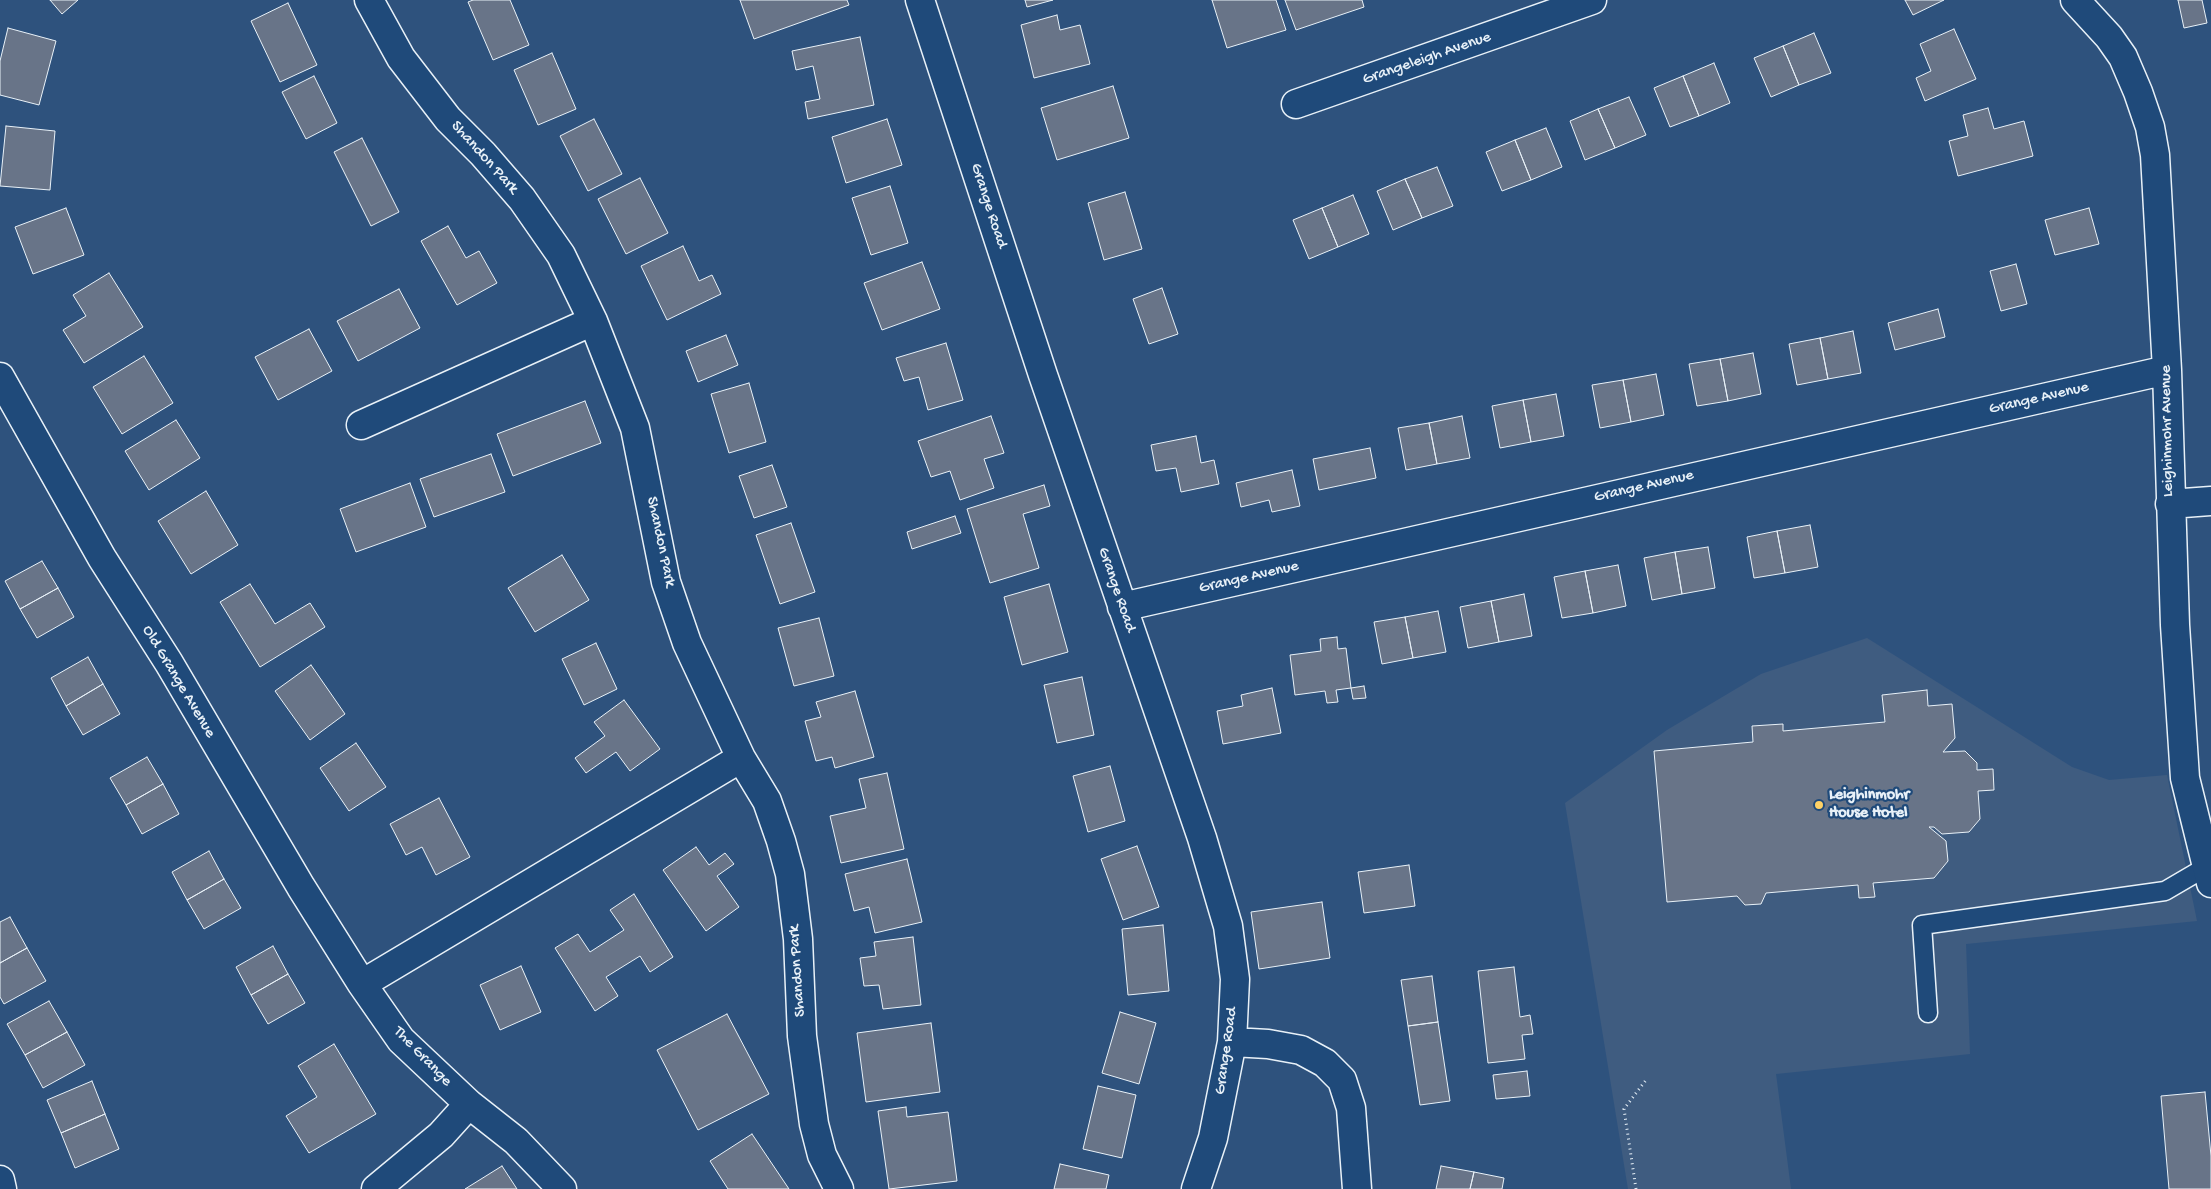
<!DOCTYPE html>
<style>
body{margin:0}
canvas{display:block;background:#2e527d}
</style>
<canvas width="2211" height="1189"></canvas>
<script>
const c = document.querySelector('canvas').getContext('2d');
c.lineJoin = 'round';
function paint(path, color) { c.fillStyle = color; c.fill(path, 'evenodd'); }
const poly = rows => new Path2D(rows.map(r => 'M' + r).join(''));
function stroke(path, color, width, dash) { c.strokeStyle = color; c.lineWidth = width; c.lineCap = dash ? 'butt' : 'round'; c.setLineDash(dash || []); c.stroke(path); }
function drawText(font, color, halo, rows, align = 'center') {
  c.font = font + ' "Gochi Hand",sans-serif'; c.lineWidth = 4.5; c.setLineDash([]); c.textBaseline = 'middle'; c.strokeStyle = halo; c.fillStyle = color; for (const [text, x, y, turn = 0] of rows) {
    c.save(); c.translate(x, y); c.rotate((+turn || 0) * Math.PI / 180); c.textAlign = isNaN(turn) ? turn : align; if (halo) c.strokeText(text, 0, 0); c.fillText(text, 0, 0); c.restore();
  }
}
paint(poly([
 [1867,638,2072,767,2109,780,2167,775,2197,921,1966,944,1970,1054,1776,1074,1791,1189,1628,1189,1565,803,1667,730,1761,674]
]), '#3f5c80');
const building = poly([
 [50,0,78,0,62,14,50,0],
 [473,0,510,0,529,45,493,60,468,2,473,0],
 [740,0,847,0,849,5,754,39,740,0],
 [1025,0,1053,0,1027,7,1025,0],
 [1212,0,1276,0,1286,30,1227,48,1212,0],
 [1285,0,1362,0,1364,7,1296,30,1285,0],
 [1905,0,1944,0,1913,15,1905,0],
 [2178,0,2202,0,2207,23,2184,28,2178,0],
 [288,3,317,65,280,82,251,21,288,3],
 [1057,15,1060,30,1080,25,1090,64,1034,78,1021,25,1057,15],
 [8,28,56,41,39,105,0,95,0,61,8,28],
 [1954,29,1976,79,1925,101,1916,78,1931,71,1920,44,1954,29],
 [1814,33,1831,73,1799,85,1783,46,1814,33],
 [860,37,874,105,808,119,805,102,820,99,813,66,796,70,792,51,860,37],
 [1783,46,1799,85,1771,97,1754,58,1783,46],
 [552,53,576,109,538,125,514,70,552,53],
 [1714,63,1730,103,1699,116,1683,76,1714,63],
 [314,76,337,123,306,139,282,92,314,76],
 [1683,76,1699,116,1670,127,1654,88,1683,76],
 [1113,86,1129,138,1057,160,1041,108,1113,86],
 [1629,97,1646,135,1615,148,1598,109,1629,97],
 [1988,108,1994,129,2024,121,2033,156,1958,176,1949,141,1968,136,1963,115,1988,108],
 [1598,109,1615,148,1585,160,1570,121,1598,109],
 [594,119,622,174,588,191,560,136,594,119],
 [887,119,902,165,846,183,832,137,887,119],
 [6,126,55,131,50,190,0,186,6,126],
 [1546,128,1562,167,1531,180,1515,140,1546,128],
 [362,138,399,212,371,226,334,152,362,138],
 [1515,140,1531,180,1502,191,1486,152,1515,140],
 [1437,167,1453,206,1422,218,1405,179,1437,167],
 [640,178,668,233,626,254,598,199,640,178],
 [1405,179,1422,218,1393,230,1377,191,1405,179],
 [890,186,908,243,871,255,852,198,890,186],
 [1125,192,1142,249,1104,260,1088,203,1125,192],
 [1353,195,1369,234,1338,247,1322,208,1353,195],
 [66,208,84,255,33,274,15,227,66,208],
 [1322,208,1338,247,1309,259,1293,220,1322,208],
 [2089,208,2099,244,2055,255,2045,220,2089,208],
 [448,226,466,258,479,251,497,283,457,305,421,241,448,226],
 [683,246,699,281,712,275,721,294,667,320,641,266,683,246],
 [922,262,940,309,882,330,864,283,922,262],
 [2016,264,2027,304,2001,311,1990,271,2016,264],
 [109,273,143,327,84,363,63,330,86,316,73,295,109,273],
 [1162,288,1178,334,1149,344,1133,299,1162,288],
 [399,289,420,328,358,361,337,321,399,289],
 [1938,309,1945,337,1895,350,1888,323,1938,309],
 [309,329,332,371,278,400,255,357,309,329],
 [1853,331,1861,373,1828,379,1820,338,1853,331],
 [726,335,738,365,698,382,686,351,726,335],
 [1820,338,1828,379,1797,385,1789,344,1820,338],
 [946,343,963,400,928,410,919,377,904,381,896,358,946,343],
 [1753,353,1761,394,1728,401,1720,359,1753,353],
 [144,356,173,403,122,434,93,387,144,356],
 [1720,359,1728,401,1697,406,1689,364,1720,359],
 [1656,374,1664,415,1631,422,1623,380,1656,374],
 [1623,380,1631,422,1600,428,1592,385,1623,380],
 [749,383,766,442,729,453,711,394,749,383],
 [1556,394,1564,436,1531,442,1523,400,1556,394],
 [1523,400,1531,442,1500,448,1492,406,1523,400],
 [585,401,601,443,513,476,497,434,585,401],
 [991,416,1004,453,984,459,994,488,960,500,950,471,931,477,918,441,991,416],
 [1462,416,1470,458,1437,464,1429,423,1462,416],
 [176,420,200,458,149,490,125,451,176,420],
 [1429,423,1437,464,1406,470,1398,428,1429,423],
 [1196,436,1201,463,1214,460,1219,484,1181,492,1176,468,1156,471,1151,445,1196,436],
 [1370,448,1376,478,1319,490,1313,459,1370,448],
 [491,454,505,492,434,517,420,479,491,454],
 [772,465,787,507,754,518,739,476,772,465],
 [1292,470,1300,506,1272,512,1269,500,1241,507,1236,483,1292,470],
 [410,483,426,527,356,552,340,509,410,483],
 [1044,485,1050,506,1023,514,1039,568,990,583,967,509,1044,485],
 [206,491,238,545,191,574,158,521,206,491],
 [955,516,961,533,912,549,907,532,955,516],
 [791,523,815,592,780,604,756,535,791,523],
 [1810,525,1818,567,1785,573,1777,531,1810,525],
 [1777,531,1785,573,1754,578,1747,537,1777,531],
 [1708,547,1715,588,1682,594,1675,552,1708,547],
 [1675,552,1682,594,1652,600,1644,558,1675,552],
 [562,555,589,600,535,632,508,588,562,555],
 [42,561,58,588,20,609,5,581,42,561],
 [1618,565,1626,606,1593,613,1585,571,1618,565],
 [1585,571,1593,613,1562,618,1554,577,1585,571],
 [250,584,275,624,310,603,325,627,260,667,220,602,250,584],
 [1049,584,1068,652,1022,665,1004,597,1049,584],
 [58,588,74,617,37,638,20,609,58,588],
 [1524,594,1532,636,1499,642,1491,601,1524,594],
 [1491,601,1499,642,1468,648,1460,607,1491,601],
 [1438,611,1446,652,1413,658,1405,617,1438,611],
 [1405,617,1413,658,1382,664,1374,622,1405,617],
 [819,618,834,676,794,686,778,628,819,618],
 [1337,637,1338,649,1346,648,1351,688,1336,690,1338,702,1327,703,1325,691,1295,695,1290,655,1321,651,1320,639,1337,637],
 [596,643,617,689,584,705,562,659,596,643],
 [88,657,103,684,66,706,51,678,88,657],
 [311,665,345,714,310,740,275,691,311,665],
 [1082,677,1094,735,1057,743,1044,685,1082,677],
 [103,684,120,714,83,735,66,706,103,684],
 [1364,686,1366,698,1353,699,1351,688,1364,686],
 [1272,688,1281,733,1223,744,1217,711,1243,706,1241,695,1272,688],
 [1927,690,1928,706,1952,704,1955,738,1943,752,1965,751,1977,763,1977,770,1993,769,1994,790,1978,791,1980,819,1969,832,1942,834,1934,827,1929,827,1946,841,1948,861,1934,878,1873,883,1875,897,1859,898,1858,885,1766,893,1761,904,1745,905,1737,896,1667,902,1654,751,1753,742,1752,726,1783,724,1783,731,1885,722,1882,695,1927,690],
 [855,691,874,757,835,768,832,757,816,761,805,721,821,717,816,702,855,691],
 [624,700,660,749,630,771,616,752,586,773,575,758,605,736,594,722,624,700],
 [356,743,386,787,349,811,320,768,356,743],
 [147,757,163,784,126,805,110,778,147,757],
 [1110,766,1125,821,1088,832,1073,776,1110,766],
 [887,773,904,849,841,863,830,816,866,808,859,779,887,773],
 [163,784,179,814,142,834,126,805,163,784],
 [439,798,470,857,436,875,422,847,406,855,390,824,439,798],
 [1137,846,1159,907,1123,920,1101,859,1137,846],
 [696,847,709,865,725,853,734,864,717,876,739,907,706,931,663,870,696,847],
 [209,851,224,879,187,900,172,872,209,851],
 [907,859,922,922,875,933,869,907,854,911,845,874,907,859],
 [1409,865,1415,906,1364,913,1358,872,1409,865],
 [224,879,241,908,204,929,187,900,224,879],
 [634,894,673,957,650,972,640,956,606,977,618,996,595,1011,555,948,578,934,590,952,624,930,610,910,634,894],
 [1322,902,1330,958,1259,969,1251,912,1322,902],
 [10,917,27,948,0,963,0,922,10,917],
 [1163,925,1169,991,1128,995,1122,929,1163,925],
 [913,937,921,1005,883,1009,879,985,864,986,860,958,876,956,874,942,913,937],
 [273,946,288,974,251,995,236,967,273,946],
 [27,948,46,981,4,1004,0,997,0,963,27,948],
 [521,966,541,1012,500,1030,480,985,521,966],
 [1514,967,1520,1017,1530,1015,1533,1034,1522,1035,1525,1059,1488,1063,1478,971,1514,967],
 [288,974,305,1003,268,1024,251,995,288,974],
 [1432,976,1438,1022,1408,1026,1401,980,1432,976],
 [49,1001,67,1032,25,1055,7,1024,49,1001],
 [1120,1012,1156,1023,1139,1084,1102,1073,1120,1012],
 [727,1014,769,1094,698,1130,657,1050,727,1014],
 [1438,1022,1450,1101,1420,1105,1408,1026,1438,1022],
 [931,1023,940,1092,866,1102,857,1033,931,1023],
 [67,1032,85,1065,43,1088,25,1055,67,1032],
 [334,1044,376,1114,309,1153,286,1116,317,1097,298,1066,334,1044],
 [1527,1071,1530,1096,1496,1099,1493,1075,1527,1071],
 [92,1081,105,1114,61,1133,47,1100,92,1081],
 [1098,1086,1136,1095,1122,1158,1083,1149,1098,1086],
 [2205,1092,2211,1156,2211,1189,2169,1189,2161,1096,2205,1092],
 [906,1107,907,1117,948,1112,957,1181,889,1189,878,1111,906,1107],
 [105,1114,119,1149,75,1168,61,1133,105,1114],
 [752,1134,789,1189,728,1189,710,1161,752,1134],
 [1060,1164,1109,1175,1106,1189,1054,1189,1060,1164],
 [502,1166,517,1189,465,1189,502,1166],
 [1441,1166,1474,1172,1470,1189,1436,1189,1441,1166],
 [1474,1172,1504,1178,1502,1189,1470,1189,1474,1172]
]);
paint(building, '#687488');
stroke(building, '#e8f1f8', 1);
const service = poly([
 [1928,1013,1922,925,2165,891,2206,867]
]);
const minor = poly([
 [369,0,401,58,448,119,483,154,522,199,561,255,593,321,635,428,666,582,687,643,741,758,767,801,781,841,790,874,798,939,802,1036,814,1124,822,1155,839,1189],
 [920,0,1043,375,1202,838,1228,926,1235,979,1232,1042,1213,1138,1196,1189],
 [2075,0,2109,37,2123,57,2138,92,2150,127,2155,155,2167,370,2175,625,2185,778,2211,883],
 [1296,104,1592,0],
 [0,377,102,558,169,663,301,887,362,984,401,1040,469,1104],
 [361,425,593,321],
 [2170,504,2211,501],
 [1122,607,2167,370],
 [362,984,741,758],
 [1232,1042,1268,1044,1301,1050,1325,1063,1342,1080,1351,1108,1357,1189],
 [0,1180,2,1189],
 [376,1189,441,1135,469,1104,516,1141,562,1189]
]);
stroke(service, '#e8f1f8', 21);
stroke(minor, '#e8f1f8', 31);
stroke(poly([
 [1636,1189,1624,1109,1646,1080]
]), '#e8f1f8', 3, [1, 4]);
stroke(service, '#1f4a7a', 18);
stroke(minor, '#1f4a7a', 28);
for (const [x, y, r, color] of [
 [1819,805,5,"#ffd166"]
]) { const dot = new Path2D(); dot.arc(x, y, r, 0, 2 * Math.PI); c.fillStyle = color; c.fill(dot); stroke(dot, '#1f4a7a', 2); }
drawText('16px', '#e8f1f8', '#1f4a7a', [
 ["Grangeleigh Avenue",1427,59,-19],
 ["Shandon Park",484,158,48],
 ["Grange Road",988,206,72],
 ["Grange Avenue",2039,399,-13],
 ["Leighinmohr Avenue",2168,431,-91],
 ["Grange Avenue",1644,487,-13],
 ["Shandon Park",660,542,78],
 ["Grange Avenue",1249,578,-13],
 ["Grange Road",1116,590,71],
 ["Old Grange Avenue",178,682,59],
 ["Shandon Park",798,971,-94],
 ["Grange Road",1227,1051,-82],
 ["The Grange",422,1057,46]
]);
drawText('bold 16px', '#e8f1f8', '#1f4a7a', [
 ["Leighinmohr",1829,796],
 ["House Hotel",1829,814]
], 'left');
</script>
